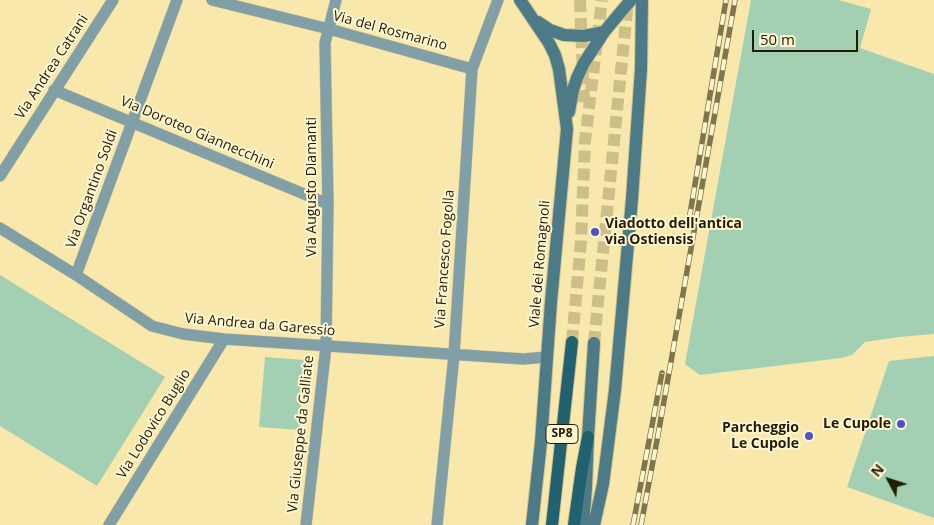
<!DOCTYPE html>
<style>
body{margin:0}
#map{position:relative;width:934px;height:525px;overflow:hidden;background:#f8e8ab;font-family:"Open Sans",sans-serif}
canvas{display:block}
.north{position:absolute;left:864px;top:455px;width:50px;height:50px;-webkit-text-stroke:4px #fff5d1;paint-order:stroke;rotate:310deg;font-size:14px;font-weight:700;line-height:20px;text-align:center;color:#221c05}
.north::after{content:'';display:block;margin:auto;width:18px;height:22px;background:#221c05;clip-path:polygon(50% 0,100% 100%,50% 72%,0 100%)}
.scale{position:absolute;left:752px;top:30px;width:106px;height:22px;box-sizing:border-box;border:2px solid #221c05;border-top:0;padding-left:6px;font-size:15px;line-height:18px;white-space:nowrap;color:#221c05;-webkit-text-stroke:4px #fff5d1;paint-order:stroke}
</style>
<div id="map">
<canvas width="934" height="525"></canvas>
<div class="north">N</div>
<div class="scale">50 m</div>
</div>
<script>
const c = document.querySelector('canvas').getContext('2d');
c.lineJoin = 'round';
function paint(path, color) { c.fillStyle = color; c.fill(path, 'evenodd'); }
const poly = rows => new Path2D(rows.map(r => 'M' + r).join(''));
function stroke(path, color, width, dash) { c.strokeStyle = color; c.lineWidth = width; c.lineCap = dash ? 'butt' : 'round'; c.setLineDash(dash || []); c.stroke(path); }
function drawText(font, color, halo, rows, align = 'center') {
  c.font = font + ' "Open Sans",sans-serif'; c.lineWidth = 4; c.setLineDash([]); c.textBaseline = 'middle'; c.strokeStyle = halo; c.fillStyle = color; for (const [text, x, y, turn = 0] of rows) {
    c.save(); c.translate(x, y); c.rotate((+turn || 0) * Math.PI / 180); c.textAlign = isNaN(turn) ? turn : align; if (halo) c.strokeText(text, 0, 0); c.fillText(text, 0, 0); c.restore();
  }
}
paint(poly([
 [751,0,838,0,871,9,860,48,934,74,934,334,899,337,865,342,852,355,841,358,700,375,685,364],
 [0,275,165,377,97,486,0,426],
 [934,356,934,518,847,487,889,361],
 [265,357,305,360,299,430,259,427]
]), '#a3d0b2');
stroke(poly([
 [594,343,628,0]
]), '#cdbf8a', 12, [12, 6]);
stroke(poly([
 [580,0,584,102],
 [572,342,581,241,585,141,602,0]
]), '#cdbf8a', 12, [12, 6]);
const street = poly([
 [212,0,329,29,472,69],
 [54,90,328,204],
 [0,176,113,0],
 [0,228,76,275,152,326,183,334,224,339,523,359,547,357],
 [76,275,177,0],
 [109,525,224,339],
 [306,525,326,346,328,204,325,43,336,0],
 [437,525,454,355,472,69,498,0]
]);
const secondary = poly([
 [520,0,549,43,555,55,559,69,567,129,551,302,541,442,532,525],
 [538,22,550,30,564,35,584,36,604,32],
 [569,112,573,90,577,78,584,63,604,32,631,0],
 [583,525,586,488,588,437,594,343],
 [594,525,603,484,615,390,632,199,641,69,642,0]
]);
const primary = poly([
 [552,525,572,342],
 [574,525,582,468,588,437]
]);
stroke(street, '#d1c38d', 12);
stroke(secondary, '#d1c38d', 14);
stroke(primary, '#d1c38d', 14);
stroke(street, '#809fa7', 11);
stroke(secondary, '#4c7b87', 12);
stroke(primary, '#216170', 12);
const rail = poly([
 [689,220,726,0],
 [633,525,662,373],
 [641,525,658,435,735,0]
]);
stroke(rail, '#80764e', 5.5);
stroke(rail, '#fff5d1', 4, [11]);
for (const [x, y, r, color] of [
 [595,232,5,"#4c53c9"],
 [901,424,5,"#4c53c9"],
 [809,436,5,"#4c53c9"]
]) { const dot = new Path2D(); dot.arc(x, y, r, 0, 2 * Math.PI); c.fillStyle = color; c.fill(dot); stroke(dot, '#fff5d1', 2); }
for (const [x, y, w] of [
 [562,434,32]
]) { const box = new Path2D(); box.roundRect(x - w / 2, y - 9.5, w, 19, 4); c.fillStyle = '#fff5d1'; c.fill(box); stroke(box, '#221c05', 1); }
drawText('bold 12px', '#221c05', null, [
 ["SP8",562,434]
]);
drawText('14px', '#221c05', '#fff5d1', [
 ["Via del Rosmarino",390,31,15],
 ["Via Andrea Catrani",52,67,-57],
 ["Via Doroteo Giannecchini",197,133,23],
 ["Via Augusto Diamanti",312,187,-90],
 ["Via Organtino Soldi",92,189,-70],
 ["Via Francesco Fogolla",445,259,-86],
 ["Viale dei Romagnoli",540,264,-85],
 ["Via Andrea da Garessio",260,325,5],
 ["Via Lodovico Buglio",154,424,-58],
 ["Via Giuseppe da Galliate",301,434,-84]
]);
drawText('bold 14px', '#221c05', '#fff5d1', [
 ["Viadotto dell'antica",605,224,"left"],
 ["via Ostiensis",605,240,"left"],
 ["Le Cupole",891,424],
 ["Parcheggio",799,428],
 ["Le Cupole",799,444]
], 'right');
</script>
